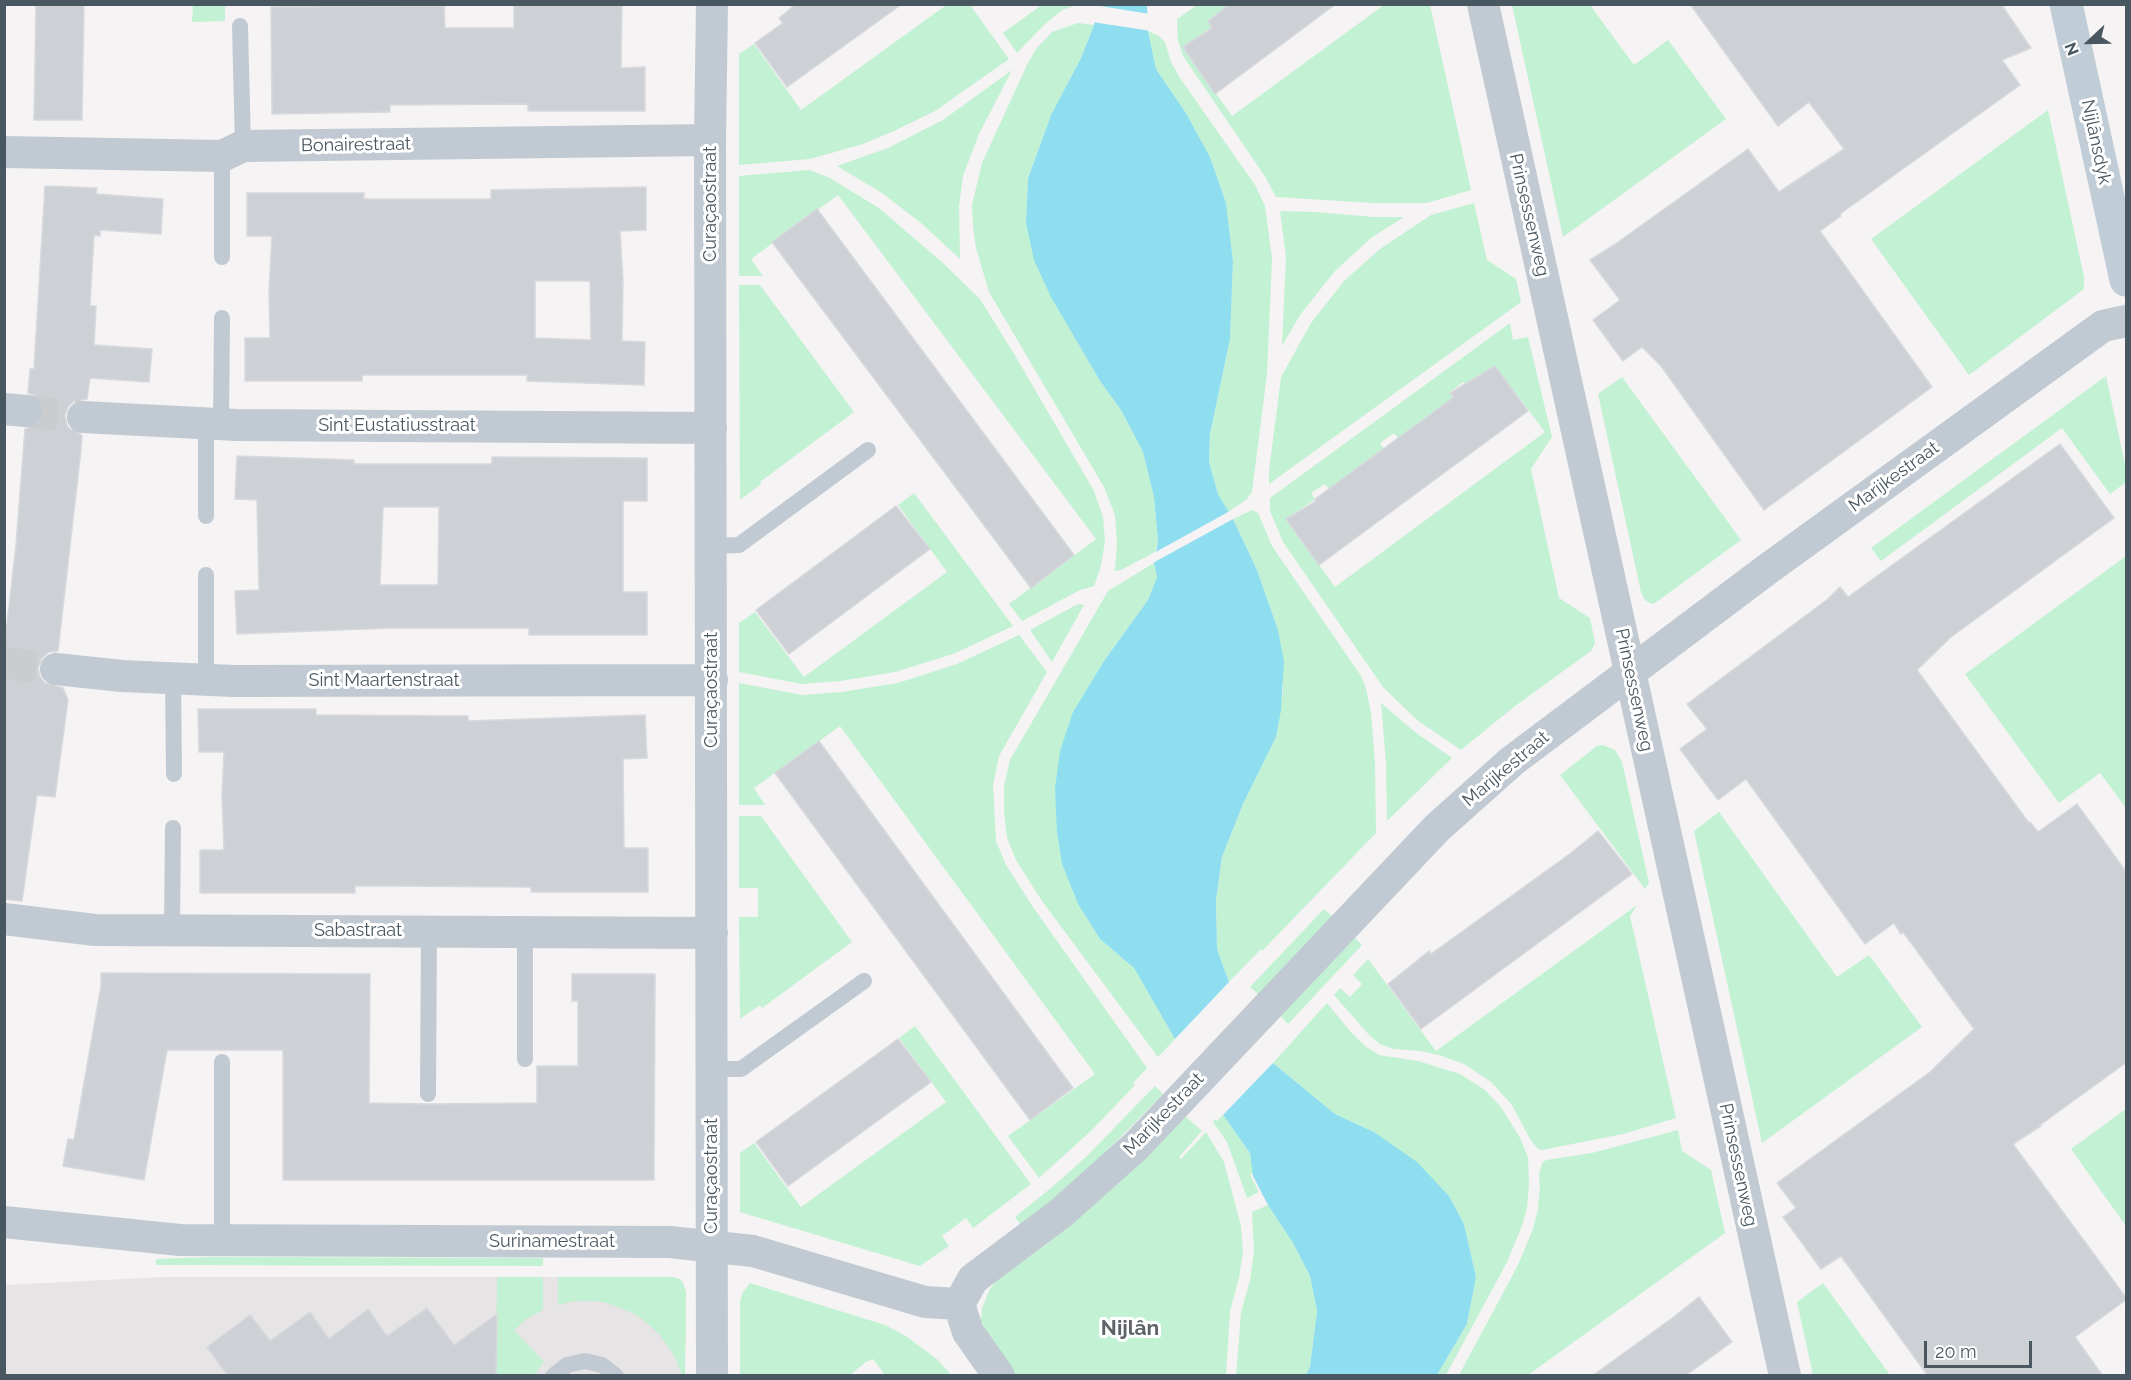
<!DOCTYPE html>
<meta charset="utf-8">
<style>
body{margin:0}
#map{position:relative;width:2131px;height:1380px;overflow:hidden;background:#f5f3f3;font-family:Raleway,sans-serif}
canvas{display:block}
.frame{position:absolute;inset:0;border:6px solid #495761;pointer-events:none}
.north{position:absolute;left:2059px;top:12px;width:60px;height:60px;-webkit-text-stroke:4px #fff;paint-order:stroke;rotate:248deg;font-size:16px;font-weight:700;line-height:24px;text-align:center;color:#495761}
.north::after{content:'';display:block;margin:auto;width:21px;height:27px;background:#495761;clip-path:polygon(50% 0,100% 100%,50% 72%,0 100%)}
.scale{position:absolute;left:1924px;top:1341px;width:108px;height:27px;box-sizing:border-box;border:3px solid #495761;border-top:0;padding-left:8px;font-size:18px;line-height:21px;white-space:nowrap;color:#495761;-webkit-text-stroke:4px #fff;paint-order:stroke}
</style>
<div id="map">
<canvas width="2131" height="1380"></canvas>
<div class="frame"></div>
<div class="north">N</div>
<div class="scale">20 m</div>
</div>
<script>
const c = document.querySelector('canvas').getContext('2d');
c.lineJoin = 'round';
function paint(path, color) { c.fillStyle = color; c.fill(path, 'evenodd'); }
const poly = rows => new Path2D(rows.map(r => 'M' + r).join(''));
function stroke(path, color, width, dash) { c.strokeStyle = color; c.lineWidth = width; c.lineCap = dash ? 'butt' : 'round'; c.setLineDash(dash || []); c.stroke(path); }
function drawText(font, color, halo, rows, align = 'center') {
  c.font = font + ' Raleway,sans-serif'; c.lineWidth = 6; c.setLineDash([]); c.textBaseline = 'middle'; c.strokeStyle = halo; c.fillStyle = color; for (const [text, x, y, turn = 0] of rows) {
    c.save(); c.translate(x, y); c.rotate((+turn || 0) * Math.PI / 180); c.textAlign = isNaN(turn) ? turn : align; if (halo) c.strokeText(text, 0, 0); c.fillText(text, 0, 0); c.restore();
  }
}
paint(poly([
 [165,1277,675,1277,683,1283,686,1292,685,1375,5,1376,5,1285]
]), '#e6e4e5');
paint(poly([
 [1043,4,1076,5,1062,10,1045,24,1017,53,1003,33],
 [193,5,225,5,225,21,192,22],
 [944,5,970,5,1009,59,935,111,894,131,863,144,810,159,739,165,739,54,754,44,801,110,945,6],
 [1197,5,1243,5,1221,11,1208,21,1212,27,1183,47,1232,116,1384,5,1430,5,1471,190,1427,203,1374,203,1276,197,1266,178,1183,56,1178,40,1177,19],
 [1512,5,1590,5,1634,65,1668,40,1726,119,1563,237],
 [1078,23,1094,25,1081,58,1051,115,1028,177,1026,223,1063,317,1100,381,1121,410,1143,452,1154,497,1158,541,1155,552,1121,570,1115,571,1117,542,1115,515,1104,487,989,292,976,248,973,226,972,205,982,163,1027,65,1036,49,1052,32],
 [1148,31,1159,36,1165,42,1171,62,1180,78,1255,185,1265,206,1272,258,1267,374,1252,492,1246,500,1228,512,1218,494,1209,462,1210,434,1230,339,1233,261,1226,203,1210,157,1186,113,1156,69],
 [1012,70,979,134,963,176,959,206,960,259,921,223,882,193,837,166,888,148,943,120],
 [2048,110,2084,277,2084,289,1969,375,1871,239],
 [809,170,828,177,879,208,944,264,980,299,1016,357,1094,491,1103,517,1105,541,1101,566,1094,586,1080,590,1022,621,1009,604,1096,539,838,195,751,259,763,276,739,276,739,176],
 [1474,203,1487,260,1516,279,1521,302,1269,484,1269,471,1281,377,1311,323,1344,281,1380,249,1431,215],
 [1280,211,1316,212,1374,217,1404,217,1371,238,1335,271,1300,315,1282,346,1286,257],
 [739,285,760,285,854,412,760,482,761,484,740,500],
 [1510,323,1513,340,1528,337,1552,437,1531,469,1559,598,1590,618,1595,643,1591,651,1515,706,1461,750,1417,720,1383,687,1283,542,1270,511,1270,498],
 [1495,366,1545,432,1335,587,1286,519,1315,499,1311,493,1325,484,1329,489,1384,449,1380,443,1394,433,1398,438,1454,398,1450,392,1463,382,1468,388],
 [2106,376,2126,469,2126,482,2110,494,2062,428,1881,561,1871,548],
 [1622,377,1741,540,1655,603,1652,604,1645,600,1641,592,1598,394],
 [914,493,1013,626,953,654,895,672,840,681,802,684,739,672,739,623,755,612,804,677,947,572,898,505],
 [1252,510,1258,513,1272,546,1361,676,1366,688,1371,713,1375,764,1376,833,1262,951,1261,949,1229,982,1217,949,1216,900,1222,857,1243,804,1276,737,1283,689,1278,630,1257,570,1233,519],
 [2126,556,2126,808,2100,773,2059,803,1965,674],
 [1154,563,1157,577,1148,600,1104,661,1073,712,1057,833,1062,864,1078,904,1100,939,1134,968,1175,1039,1158,1057,1042,901,1016,860,1007,838,1004,810,1004,786,1010,760,1108,591],
 [1078,604,1084,605,1052,662,1030,630],
 [1019,635,1047,672,999,756,993,785,996,841,1006,865,1033,907,1147,1068,1133,1083,1135,1085,1092,1130,1039,1178,1008,1136,1095,1074,840,726,754,788,765,805,739,805,739,683,802,695,842,692,898,683,957,664],
 [1381,703,1415,732,1452,758,1387,821,1386,762],
 [1603,745,1615,750,1622,762,1649,883,1645,889,1560,775,1597,746],
 [1719,812,1837,977,1869,955,1922,1027,1762,1143,1694,831],
 [739,816,761,816,852,942,762,1008,760,1005,740,1019,739,917,758,917,758,888,739,888],
 [1637,905,1630,916,1676,1118,1623,1134,1542,1150,1538,1149,1530,1139,1512,1105,1491,1082,1464,1064,1442,1056,1421,1051,1393,1049,1380,1044,1370,1036,1334,995,1340,988,1350,997,1362,984,1353,975,1368,959,1436,1051],
 [1324,909,1333,917,1259,995,1250,987],
 [1354,937,1362,945,1288,1024,1280,1015],
 [1327,1003,1349,1030,1365,1046,1379,1055,1418,1061,1460,1074,1485,1090,1501,1107,1519,1136,1528,1157,1529,1185,1527,1207,1522,1226,1507,1262,1446,1375,1437,1375,1467,1324,1476,1277,1464,1224,1449,1196,1374,1132,1335,1114,1273,1063],
 [915,1026,1031,1184,973,1228,966,1218,942,1236,949,1246,920,1266,740,1212,740,1153,754,1143,801,1207,946,1102,899,1038],
 [1155,1086,1163,1094,1111,1147,1066,1189,1021,1225,1015,1217,1051,1188,1087,1156],
 [2126,1109,2126,1226,2071,1149],
 [1223,1115,1250,1153,1253,1173,1250,1175,1259,1192,1247,1198,1227,1142,1213,1122,1215,1119,1217,1121],
 [1185,1116,1202,1131,1179,1157,1181,1159,1206,1132,1224,1162,1241,1226,1243,1251,1239,1278,1230,1311,1226,1375,1016,1375,995,1347,981,1321,982,1308,990,1289,997,1280,1048,1243,1121,1181],
 [1678,1130,1682,1151,1711,1170,1725,1233,1528,1375,1459,1375,1517,1267,1533,1229,1538,1209,1540,1186,1539,1175,1542,1163,1546,1160,1592,1153],
 [1268,1205,1293,1243,1310,1276,1317,1311,1310,1367,1306,1375,1236,1376,1241,1313,1250,1280,1254,1251,1252,1212],
 [211,1257,543,1258,543,1266,157,1265,155,1261,157,1259],
 [497,1277,543,1277,543,1310,526,1319,514,1330,544,1362,534,1375,496,1376],
 [558,1277,672,1277,680,1279,683,1283,686,1292,685,1375,682,1375,675,1357,660,1335,641,1318,630,1312,607,1303,595,1301,573,1301,558,1305],
 [750,1283,885,1325,906,1336,938,1360,951,1375,885,1375,873,1359,866,1362,850,1375,740,1375,740,1302,742,1294],
 [1823,1283,1890,1375,1813,1375,1797,1302]
]), '#c2f2d3');
paint(poly([
 [1097,5,1147,5,1148,31,1156,69,1186,113,1210,157,1226,203,1233,261,1230,339,1210,434,1209,462,1218,494,1233,519,1257,570,1278,630,1284,662,1281,710,1276,737,1243,804,1222,857,1216,900,1217,949,1229,982,1175,1039,1134,968,1100,939,1078,904,1062,864,1057,833,1055,788,1060,751,1073,712,1104,661,1148,600,1157,577,1154,563,1158,541,1154,497,1143,452,1121,410,1100,381,1051,297,1034,260,1026,223,1028,178,1051,115,1081,58,1094,25],
 [1273,1063,1335,1114,1374,1132,1417,1162,1449,1196,1464,1224,1476,1277,1467,1324,1437,1375,1306,1375,1310,1367,1317,1311,1310,1276,1293,1243,1268,1205,1253,1176,1250,1153,1223,1115]
]), '#8edef0');
paint(poly([
 [1094,5,1150,14,1151,31,1092,22],
 [1230,511,1235,518,1151,564,1152,554]
]), '#f5f3f3');
const building = poly([
 [36,4,84,4,82,120,34,120,36,4],
 [622,4,621,68,645,67,645,111,528,111,528,104,390,105,390,112,272,114,271,7,444,6,445,28,514,28,514,5,622,4],
 [796,4,902,4,787,87,755,43,783,23,779,18,796,4],
 [1230,4,1336,4,1215,94,1183,47,1212,28,1208,21,1230,4],
 [1690,4,2001,4,2031,48,2002,60,2020,85,1840,214,1841,216,1820,231,1932,387,1764,510,1661,366,1642,347,1623,361,1593,320,1620,300,1590,260,1614,245,1748,149,1779,192,1844,149,1809,102,1778,126,1690,4],
 [45,186,97,188,96,194,163,199,161,234,100,230,100,236,94,235,90,306,96,306,94,345,152,349,149,382,90,378,87,399,74,401,68,407,65,415,67,426,74,432,82,435,81,450,58,651,49,652,42,658,38,668,40,677,45,683,63,688,68,700,55,797,37,795,22,901,4,899,4,624,7,624,16,545,25,429,34,427,40,422,44,413,42,403,36,396,28,393,30,369,34,369,45,186],
 [646,187,646,230,620,231,623,280,622,341,645,342,644,385,527,381,527,375,362,375,362,381,245,381,245,338,270,338,269,291,272,236,247,236,247,193,364,193,364,199,491,199,491,190,646,187],
 [535,281,590,281,591,340,535,338,535,281],
 [817,209,1074,555,1031,588,772,242,817,209],
 [1495,366,1528,411,1319,565,1286,519,1316,501,1315,499,1454,397,1450,393,1495,366],
 [2060,444,2114,518,1951,637,1917,670,2029,823,2030,822,2038,832,2077,804,2127,873,2127,1062,2040,1125,2041,1126,2013,1144,2127,1299,2075,1337,2103,1376,1928,1376,1841,1256,1821,1269,1783,1217,1796,1208,1777,1183,1930,1072,1974,1029,1903,932,1901,934,1894,923,1865,944,1746,779,1718,800,1680,749,1707,729,1687,704,1828,599,1840,587,1848,597,2060,444],
 [237,456,354,460,354,464,492,464,492,457,647,458,647,501,623,501,623,592,647,592,647,635,529,635,529,628,391,628,237,634,235,591,259,590,257,500,235,499,237,456],
 [383,507,439,507,438,585,380,585,383,507],
 [896,506,930,549,789,654,756,610,896,506],
 [198,709,316,709,316,715,468,716,468,721,645,715,647,758,623,759,624,848,648,848,648,892,531,892,531,887,392,886,355,886,355,893,200,893,200,850,224,850,222,796,224,752,199,752,198,709],
 [819,741,1073,1088,1030,1120,775,773,819,741],
 [1598,831,1632,874,1421,1029,1388,984,1429,951,1431,954,1571,853,1598,831],
 [101,973,370,974,369,1103,427,1104,537,1103,537,1066,578,1066,578,1001,572,1001,572,974,655,974,654,1180,283,1180,283,1050,167,1050,144,1180,63,1166,68,1139,74,1140,101,986,101,973],
 [898,1039,931,1082,788,1186,756,1142,898,1039],
 [1699,1297,1732,1342,1685,1376,1592,1376,1671,1319,1699,1297],
 [427,1308,454,1345,497,1314,496,1376,228,1376,207,1347,250,1315,270,1341,310,1312,329,1339,368,1309,387,1336,427,1308]
]);
paint(building, '#cdd0d5');
stroke(building, '#d7d9de', 1.5);
stroke(poly([
 [26,411,83,417],
 [4,663,56,669]
]), '#caccce', 32, [32, 16]);
stroke(poly([
 [240,26,243,146],
 [222,257,222,156],
 [206,424,206,516],
 [221,424,222,318],
 [711,546,739,545,868,450],
 [206,575,206,680],
 [173,678,174,774],
 [172,931,173,828],
 [525,1059,525,931],
 [222,1062,222,1240],
 [711,1069,741,1069,864,981],
 [428,1094,429,931],
 [553,1376,567,1365,585,1361,602,1365,616,1376]
]), '#c1cad2', 16);
stroke(poly([
 [712,4,710,140,712,1376],
 [1483,4,1785,1376],
 [4,152,222,156,243,146,710,140],
 [4,409,26,411],
 [83,417,237,425,711,428],
 [56,669,122,676,233,681,712,680],
 [4,919,95,930,712,933],
 [4,1222,180,1240,670,1242,753,1251,925,1302,959,1304],
 [959,1304,973,1279,1061,1213,1136,1146,1437,828,1512,761,1769,568,2103,326,2126,321],
 [959,1304,968,1332,999,1376]
]), '#c1cad2', 32);
stroke(poly([
 [2066,4,2126,280]
]), '#c0ccd6', 33);
drawText('18px', '#495761', '#fff', [
 ["Nijlânsdyk",2096,142,78],
 ["Bonairestraat",356,145,-1],
 ["Curaçaostraat",711,204,-90],
 ["Prinsessenweg",1529,215,77],
 ["Sint Eustatiusstraat",397,426],
 ["Marijkestraat",1894,477,-36],
 ["Sint Maartenstraat",384,681],
 ["Curaçaostraat",712,690,-90],
 ["Prinsessenweg",1634,690,78],
 ["Marijkestraat",1506,769,-40],
 ["Sabastraat",358,931],
 ["Marijkestraat",1164,1114,-46],
 ["Prinsessenweg",1738,1165,78],
 ["Curaçaostraat",712,1176,-90],
 ["Surinamestraat",552,1242]
]);
drawText('bold 21px', '#5f6368', '#fff', [
 ["Nijlân",1130,1329]
]);
</script>
